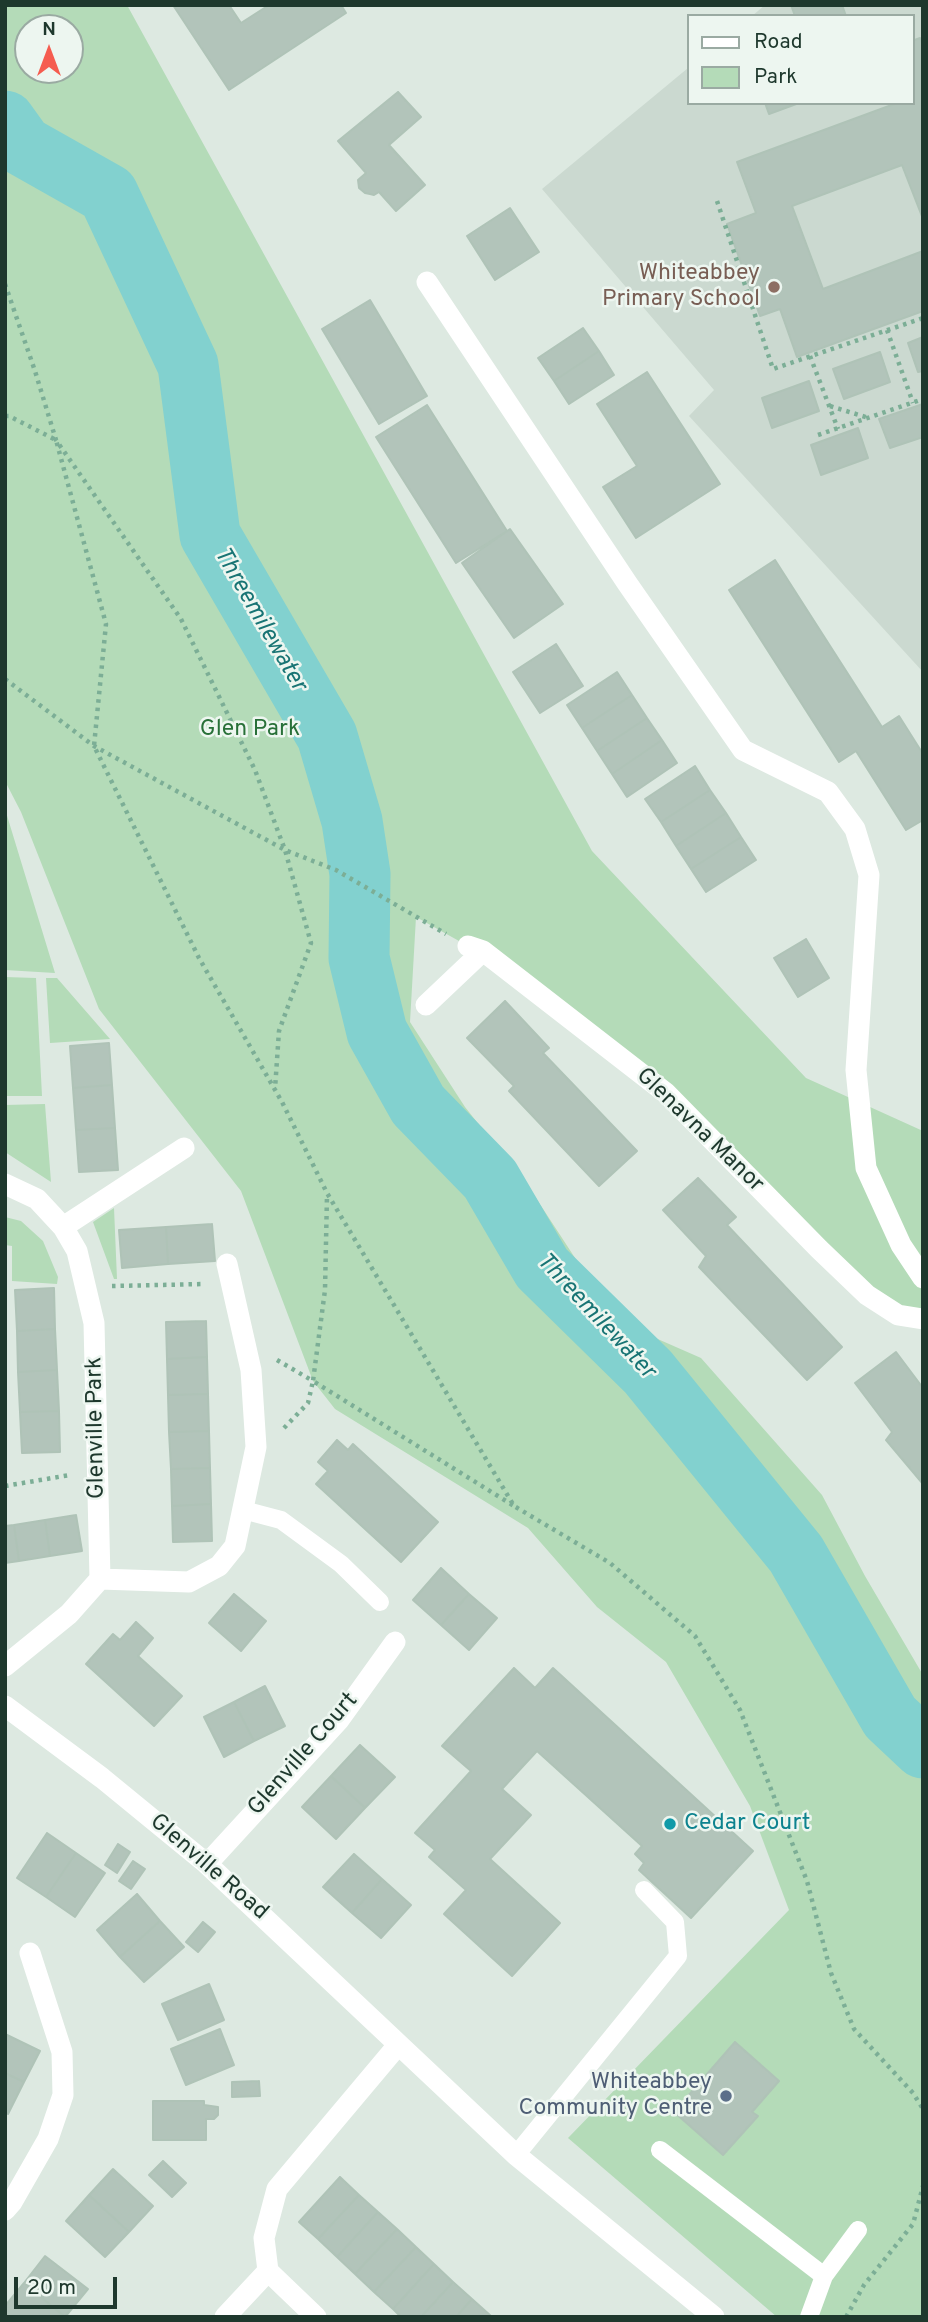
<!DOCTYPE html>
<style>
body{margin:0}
#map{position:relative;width:928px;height:2322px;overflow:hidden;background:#dde9e1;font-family:Overpass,sans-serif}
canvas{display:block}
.frame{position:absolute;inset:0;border:7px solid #1e382d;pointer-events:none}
.legend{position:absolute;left:687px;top:14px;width:228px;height:91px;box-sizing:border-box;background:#edf6f0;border:2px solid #9aaaa2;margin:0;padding:9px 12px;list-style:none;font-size:21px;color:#1e382d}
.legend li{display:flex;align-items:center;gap:14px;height:35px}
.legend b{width:35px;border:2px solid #9aaaa2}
.north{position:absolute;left:14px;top:14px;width:70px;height:70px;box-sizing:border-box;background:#edf6f0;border:2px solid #9aaaa2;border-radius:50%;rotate:0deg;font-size:19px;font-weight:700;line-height:28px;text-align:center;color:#1e382d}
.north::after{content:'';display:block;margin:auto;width:24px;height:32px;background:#f55c4f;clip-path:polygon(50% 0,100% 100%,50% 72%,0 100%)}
.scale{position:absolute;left:14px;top:2277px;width:103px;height:32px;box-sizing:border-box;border:4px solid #1e382d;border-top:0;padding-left:9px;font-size:21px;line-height:24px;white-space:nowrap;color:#1e382d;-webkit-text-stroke:5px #edf6f0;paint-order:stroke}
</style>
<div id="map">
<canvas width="928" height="2322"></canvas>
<div class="frame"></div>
<ul class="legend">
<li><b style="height:9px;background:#fff"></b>Road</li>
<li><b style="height:19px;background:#b4dbb8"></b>Park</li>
</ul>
<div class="north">N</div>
<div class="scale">20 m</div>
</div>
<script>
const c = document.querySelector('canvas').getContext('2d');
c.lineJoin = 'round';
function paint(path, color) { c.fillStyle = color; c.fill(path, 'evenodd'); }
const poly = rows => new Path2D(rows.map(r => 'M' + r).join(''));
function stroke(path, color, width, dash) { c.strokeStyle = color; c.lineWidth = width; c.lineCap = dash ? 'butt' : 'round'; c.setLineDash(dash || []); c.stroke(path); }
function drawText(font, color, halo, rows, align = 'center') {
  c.font = font + ' Overpass,sans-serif'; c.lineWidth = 5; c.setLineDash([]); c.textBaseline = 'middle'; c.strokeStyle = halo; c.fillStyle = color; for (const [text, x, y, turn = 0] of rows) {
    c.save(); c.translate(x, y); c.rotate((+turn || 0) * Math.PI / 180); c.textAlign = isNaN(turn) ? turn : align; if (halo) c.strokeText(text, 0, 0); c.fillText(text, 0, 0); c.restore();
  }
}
paint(poly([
 [765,5,923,5,923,672,689,416,714,390,542,189,688,68,688,103,912,103,912,16,752,16]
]), '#cbd9d0');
paint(poly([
 [5,5,127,5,592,851,806,1078,923,1131,923,1319,898,1315,666,1093,468,946,416,917,410,1022,465,1107,530,1189,579,1264,644,1333,701,1358,822,1495,865,1576,923,1675,923,2317,777,2317,568,2138,789,1910,750,1806,666,1662,597,1607,528,1528,335,1409,313,1381,241,1191,99,1009,21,812,5,781],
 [28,28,70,28,70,70,28,70],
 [5,809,55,973,5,970],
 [5,977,36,978,42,1096,5,1096],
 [46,978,57,978,110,1039,50,1043],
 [45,1104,51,1182,5,1152,5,1105],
 [114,1208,117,1279,114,1279,93,1222],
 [5,1217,21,1221,43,1241,58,1277,57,1284,12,1281,12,1246,5,1245]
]), '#b4dbb8');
stroke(poly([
 [5,121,23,146,108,194,188,365,210,535,327,736,352,821,360,874,359,958,377,1032,418,1105,490,1179,542,1268,648,1372,796,1554,890,1717,923,1748]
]), '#82d1cf', 61);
const building = poly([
 [173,5,229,5,241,23,269,5,341,5,346,13,229,90,173,5],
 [791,5,842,5,846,16,795,16,791,5],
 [920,38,923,45,923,219,902,165,792,206,823,289,923,251,923,311,797,357,780,309,760,316,727,224,756,213,737,162,897,103,912,103,912,41,920,38],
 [398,92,421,117,389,145,425,185,396,211,379,192,374,195,370,194,365,193,359,188,358,180,366,173,338,141,398,92],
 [765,103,799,103,769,114,765,103],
 [510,208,539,252,495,280,467,236,510,208],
 [370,300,427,396,379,424,322,329,370,300],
 [583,328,599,351,554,381,538,358,583,328],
 [923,337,923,371,918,372,908,343,923,337],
 [599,351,614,375,569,404,554,381,599,351],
 [880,352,890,382,844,399,833,369,880,352],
 [647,372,720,484,636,538,603,487,637,466,597,404,647,372],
 [809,381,819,411,772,428,762,398,809,381],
 [923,404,923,437,890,448,879,419,923,404],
 [427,405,507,531,456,563,376,437,427,405],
 [858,428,868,458,821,475,811,445,858,428],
 [510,529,563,604,514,638,462,563,510,529],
 [775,560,882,727,899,716,923,754,923,820,906,830,856,751,839,762,729,590,775,560],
 [556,644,583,686,540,713,513,672,556,644],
 [617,672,632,695,582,728,567,705,617,672],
 [632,695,647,718,597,751,582,728,632,695],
 [647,718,662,740,612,774,597,751,647,718],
 [662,740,677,763,627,797,612,774,662,740],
 [695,766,710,790,661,822,645,799,695,766],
 [710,790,726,813,676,846,661,822,710,790],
 [726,813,741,837,691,869,676,846,726,813],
 [741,837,756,860,706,892,691,869,741,837],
 [806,939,829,978,798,997,774,958,806,939],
 [505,1001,549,1048,543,1053,637,1151,599,1186,509,1091,514,1086,467,1038,505,1001],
 [109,1043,112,1085,73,1088,70,1046,109,1043],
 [112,1085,115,1128,76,1130,73,1088,112,1085],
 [115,1128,118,1170,79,1172,76,1130,115,1128],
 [698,1178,736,1217,727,1225,842,1347,807,1380,699,1267,706,1256,663,1210,698,1178],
 [212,1224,215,1261,168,1264,166,1227,212,1224],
 [166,1227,168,1264,122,1268,119,1230,166,1227],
 [54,1288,55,1329,17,1331,15,1290,54,1288],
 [206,1321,207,1357,167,1359,166,1322,206,1321],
 [55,1329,57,1370,18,1372,17,1331,55,1329],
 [896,1352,923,1388,923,1484,886,1440,892,1432,855,1383,896,1352],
 [207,1357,208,1394,168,1395,167,1359,207,1357],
 [57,1370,59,1411,20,1412,18,1372,57,1370],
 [208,1394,209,1431,169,1432,168,1395,208,1394],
 [59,1411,60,1452,22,1453,20,1412,59,1411],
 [209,1431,210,1468,171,1469,169,1432,209,1431],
 [337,1440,348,1450,353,1444,438,1522,401,1562,316,1484,328,1471,318,1462,337,1440],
 [210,1468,211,1504,172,1506,171,1469,210,1468],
 [211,1504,212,1541,173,1542,172,1506,211,1504],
 [76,1515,82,1551,50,1556,45,1520,76,1515],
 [45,1520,50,1556,19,1561,14,1525,45,1520],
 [14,1525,19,1561,5,1563,5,1526,14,1525],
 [441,1568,469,1594,441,1625,413,1600,441,1568],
 [234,1594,266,1621,241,1651,209,1623,234,1594],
 [469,1594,497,1618,469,1650,441,1625,469,1594],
 [136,1622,153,1638,138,1656,182,1696,154,1726,86,1664,113,1634,120,1640,136,1622],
 [514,1668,535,1688,553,1668,753,1851,691,1918,639,1870,644,1863,635,1854,642,1846,537,1751,502,1789,531,1815,490,1859,560,1923,512,1976,444,1914,466,1890,429,1857,435,1850,415,1833,471,1771,442,1746,514,1668],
 [265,1686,285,1726,254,1741,234,1702,265,1686],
 [234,1702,254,1741,224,1757,204,1717,234,1702],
 [360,1745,395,1777,365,1808,331,1776,360,1745],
 [331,1776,365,1808,336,1839,302,1807,331,1776],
 [47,1833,76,1853,46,1897,17,1878,47,1833],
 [118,1844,130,1852,117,1873,105,1865,118,1844],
 [76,1853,105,1873,75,1917,46,1897,76,1853],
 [354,1854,382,1879,352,1913,323,1887,354,1854],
 [133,1861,145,1869,131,1889,119,1881,133,1861],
 [382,1879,411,1905,381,1938,352,1913,382,1879],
 [137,1894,160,1921,120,1957,97,1930,137,1894],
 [160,1921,184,1947,144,1982,120,1957,160,1921],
 [203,1922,215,1932,198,1952,186,1942,203,1922],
 [209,1984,224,2020,178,2040,162,2004,209,1984],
 [220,2029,234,2065,186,2085,171,2049,220,2029],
 [5,2034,40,2051,24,2082,5,2073,5,2034],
 [735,2042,779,2081,752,2112,758,2116,723,2155,674,2112,735,2042],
 [5,2073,24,2082,8,2114,5,2112,5,2073],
 [259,2081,260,2096,232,2097,232,2082,259,2081],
 [153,2101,204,2101,204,2105,218,2107,218,2115,214,2119,206,2119,206,2140,153,2140,153,2101],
 [163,2161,186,2183,172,2197,149,2175,163,2161],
 [113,2169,153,2206,129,2232,89,2195,113,2169],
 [340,2177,359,2195,318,2239,299,2222,340,2177],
 [89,2195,129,2232,105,2257,66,2221,89,2195],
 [359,2195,378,2212,337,2257,318,2239,359,2195],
 [378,2212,397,2229,355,2274,337,2257,378,2212],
 [397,2229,416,2247,374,2292,355,2274,397,2229],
 [416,2247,434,2264,393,2309,374,2292,416,2247],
 [45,2256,88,2289,65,2317,24,2283,45,2256],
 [434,2264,453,2282,421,2317,401,2317,393,2309,434,2264],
 [453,2282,472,2299,456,2317,421,2317,453,2282],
 [24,2283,65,2317,9,2317,5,2314,5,2306,24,2283],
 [472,2299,491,2316,456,2317,472,2299]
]);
paint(building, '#b2c4ba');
stroke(building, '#afc3b7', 2);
stroke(poly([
 [717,201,773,369,923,318],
 [5,284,35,371,56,440,181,619,255,770,285,850,311,943,279,1031,275,1089],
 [887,330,913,403],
 [810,356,838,429],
 [830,406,869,418],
 [5,416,9,416,56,440,106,624,94,746,199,958,282,1102,327,1193,514,1506,610,1563,695,1636,740,1710,807,1881,831,1973,854,2029,913,2093,923,2109],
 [818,435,923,399],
 [5,679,94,746,285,850,336,870,446,934],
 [112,1286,205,1284],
 [277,1360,313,1381,325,1290,327,1195],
 [284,1428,308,1403,313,1381,514,1506],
 [5,1486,70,1475],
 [846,2317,864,2285,913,2224,923,2186]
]), '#7cae96', 4.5, [3.5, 5]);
stroke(poly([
 [243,1510,281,1520,341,1564,380,1602],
 [660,2150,824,2276,809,2317],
 [516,2155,678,1956,675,1922,644,1890],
 [824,2276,858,2230]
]), '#fff', 18);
stroke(poly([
 [427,282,627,583,743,750,828,792,855,829,869,875,856,1070,866,1168,901,1245,923,1278],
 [468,946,483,951,666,1093,819,1249,867,1295,898,1315,923,1319],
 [426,1005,483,951],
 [5,1184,37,1199,63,1227,77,1251,94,1323,100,1579,69,1614,5,1666],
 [63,1227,184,1148],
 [100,1579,189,1582,219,1566,235,1546,256,1447,251,1370,227,1264],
 [207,1864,339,1720,395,1642],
 [5,2210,12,2202,48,2139,63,2095,62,2052,30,1953],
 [225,2317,268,2271],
 [316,2317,268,2271,264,2238,277,2189,398,2045]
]), '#fff', 21);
stroke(poly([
 [5,1706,102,1778,207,1864,516,2155,714,2317]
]), '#fff', 21);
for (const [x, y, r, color] of [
 [774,287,7,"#8d6e63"],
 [670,1824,7,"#0f9aa8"],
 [726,2096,7,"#5c6f8a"]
]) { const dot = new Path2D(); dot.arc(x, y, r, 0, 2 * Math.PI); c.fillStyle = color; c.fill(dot); stroke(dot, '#edf6f0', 2.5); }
drawText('23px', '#785e54', '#edf6f0', [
 ["Whiteabbey",760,274],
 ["Primary School",760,300]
], 'right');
drawText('23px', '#287038', '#edf6f0', [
 ["Glen Park",250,730]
]);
drawText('23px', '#1e382d', '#edf6f0', [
 ["Glenavna Manor",699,1131,44],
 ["Glenville Park",97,1428,-91],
 ["Glenville Court",304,1755,-49],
 ["Glenville Road",208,1868,41]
]);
drawText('23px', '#0d838f', '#edf6f0', [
 ["Cedar Court",684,1824]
], 'left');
drawText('23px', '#4e5e75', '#edf6f0', [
 ["Whiteabbey",712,2083],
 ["Community Centre",712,2109]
], 'right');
drawText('italic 24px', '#187474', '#edf6f0', [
 ["Threemilewater",259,620,60],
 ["Threemilewater",595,1317,47]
]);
</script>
